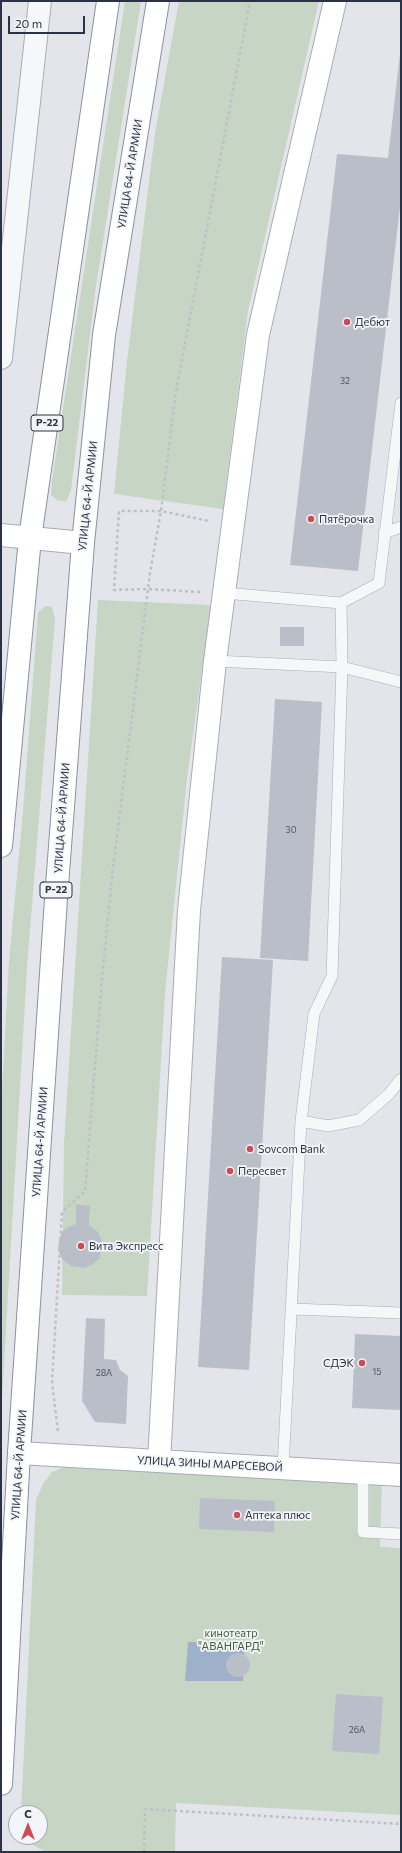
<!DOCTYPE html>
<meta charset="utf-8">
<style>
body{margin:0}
#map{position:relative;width:402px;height:1853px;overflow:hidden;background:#e3e5eb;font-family:Commissioner,sans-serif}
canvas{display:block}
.frame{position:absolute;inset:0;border:2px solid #2b3243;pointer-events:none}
.north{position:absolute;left:8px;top:1805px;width:40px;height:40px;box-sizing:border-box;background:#f3f5f8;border:1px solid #a3a7b0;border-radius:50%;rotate:0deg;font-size:11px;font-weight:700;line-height:16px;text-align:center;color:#2b3243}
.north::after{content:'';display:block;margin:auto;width:14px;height:18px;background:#ce4a54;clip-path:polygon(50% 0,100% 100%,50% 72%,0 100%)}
.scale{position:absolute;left:8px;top:16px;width:77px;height:18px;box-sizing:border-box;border:2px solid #2b3243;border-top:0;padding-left:5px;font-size:12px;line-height:14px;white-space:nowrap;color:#2b3243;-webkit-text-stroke:3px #f3f5f8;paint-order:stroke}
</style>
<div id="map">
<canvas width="402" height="1853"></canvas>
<div class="frame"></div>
<div class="north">С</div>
<div class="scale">20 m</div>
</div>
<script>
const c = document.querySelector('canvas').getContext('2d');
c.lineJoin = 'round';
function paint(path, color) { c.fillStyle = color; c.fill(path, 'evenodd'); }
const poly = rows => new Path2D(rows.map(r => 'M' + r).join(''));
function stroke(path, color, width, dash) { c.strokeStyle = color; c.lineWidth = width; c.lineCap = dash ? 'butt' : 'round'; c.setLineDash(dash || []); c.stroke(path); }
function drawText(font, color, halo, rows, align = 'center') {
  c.font = font + ' Commissioner,sans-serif'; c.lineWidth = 3.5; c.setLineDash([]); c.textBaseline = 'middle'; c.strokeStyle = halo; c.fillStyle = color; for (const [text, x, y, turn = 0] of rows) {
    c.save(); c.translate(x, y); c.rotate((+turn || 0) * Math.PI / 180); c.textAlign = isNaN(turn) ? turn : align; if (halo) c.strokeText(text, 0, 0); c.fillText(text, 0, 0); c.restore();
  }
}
paint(poly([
 [125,1,141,1,96,286,71,490,66,502,57,500,51,495,52,481],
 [179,1,319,1,248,311,223,509,114,494,127,361,155,133],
 [98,600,211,605,187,778,165,993,147,1296,62,1295,64,1143],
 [46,606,52,607,55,619,27,967,1,1415,1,1110,9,961,23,812,38,612],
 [69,1465,382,1479,380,1547,401,1548,401,1815,176,1803,175,1852,67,1852,44,1851,33,1845,26,1837,40,1837,40,1813,21,1813,36,1500,43,1484,52,1472]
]), '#c7d5c4');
paint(poly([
 [188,1642,245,1643,243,1681,185,1681]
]), '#9eb1ca');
paint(poly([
 [400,54,401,198,358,571,290,565,337,154,388,158],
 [280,627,304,627,304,646,280,646],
 [275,699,322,702,308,961,260,958],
 [222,957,273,960,249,1370,198,1367],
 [76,1204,90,1206,89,1225,98,1232,103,1244,99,1259,93,1264,85,1268,71,1266,62,1259,58,1250,59,1241,62,1232,68,1227,76,1224],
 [86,1318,105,1319,104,1359,116,1360,120,1370,128,1376,126,1424,95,1422,82,1401],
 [355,1334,401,1336,401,1410,352,1408],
 [200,1498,275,1501,274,1532,199,1529],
 '226 1665a12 12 0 1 1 24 0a12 12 0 1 1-24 0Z',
 [336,1694,383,1697,379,1754,332,1751]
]), '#babec8');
const lane = poly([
 [384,533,401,527],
 [224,593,341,603,379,583,401,403],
 [341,603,342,667,401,682],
 [215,661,342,667,332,976,314,1014,301,1121,283,1468],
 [301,1121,328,1126,359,1120,389,1094,401,1079],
 [291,1309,401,1313],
 [363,1473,363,1532,401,1534]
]);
const street = poly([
 [1,358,40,1]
]);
const secondary = poly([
 [1,535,83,543],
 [19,1453,401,1475],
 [159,1461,189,910,215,661,258,335,335,1]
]);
const highway = poly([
 [1,846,30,538,108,1],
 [1,1784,19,1453,56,899,83,543,104,335,158,1]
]);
stroke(lane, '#a8acb5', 12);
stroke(street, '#a8acb5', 24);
stroke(secondary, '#a8acb5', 24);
stroke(highway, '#8a92a2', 24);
stroke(poly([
 [200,592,148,589,114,590,119,511,161,511,209,521],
 [58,1431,52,1383,62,1212,85,1191,102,978,113,868,150,573,161,511,176,391,250,1],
 [144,1852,145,1809,401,1824]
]), '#bdc0c6', 2.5, [3, 3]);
stroke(lane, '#f6f7f9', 11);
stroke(street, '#f6f7f9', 22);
stroke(secondary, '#fff', 22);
stroke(highway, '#fff', 22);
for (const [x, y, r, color] of [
 [347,322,4,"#ce4a54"],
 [311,519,4,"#ce4a54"],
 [250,1149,4,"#ce4a54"],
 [230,1171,4,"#ce4a54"],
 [81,1246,4,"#ce4a54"],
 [362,1363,4,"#ce4a54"],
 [237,1515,4,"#ce4a54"]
]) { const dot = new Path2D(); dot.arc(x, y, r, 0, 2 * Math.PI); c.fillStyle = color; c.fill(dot); stroke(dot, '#f3f5f8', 1.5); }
drawText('9px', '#4f5564', null, [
 ["32",345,381],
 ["30",291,830],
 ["15",377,1372],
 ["28А",104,1373],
 ["26А",357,1730]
]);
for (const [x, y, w] of [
 [47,423,32],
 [56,890,32]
]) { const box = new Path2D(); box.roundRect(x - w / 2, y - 8, w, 16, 3); c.fillStyle = '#f3f5f8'; c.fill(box); stroke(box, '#2b3243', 1); }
drawText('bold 10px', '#2b3243', null, [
 ["Р-22",47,423],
 ["Р-22",56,890]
]);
drawText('11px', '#2b3243', '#f3f5f8', [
 ["УЛИЦА 64-Й АРМИИ",130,174,-81],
 ["УЛИЦА 64-Й АРМИИ",88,496,-84],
 ["УЛИЦА 64-Й АРМИИ",62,818,-86],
 ["УЛИЦА 64-Й АРМИИ",40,1142,-86],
 ["УЛИЦА ЗИНЫ МАРЕСЕВОЙ",210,1464,3],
 ["УЛИЦА 64-Й АРМИИ",19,1465,-86]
]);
drawText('11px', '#2b3243', '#f3f5f8', [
 ["Дебют",355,322],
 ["Пятёрочка",319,519],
 ["Sovcom Bank",258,1149],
 ["Пересвет",238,1171],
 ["Вита Экспресс",89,1246],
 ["СДЭК",354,1363,"right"],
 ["Аптека плюс",245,1515]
], 'left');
drawText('11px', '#3d5f38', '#f3f5f8', [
 ["кинотеатр",231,1633],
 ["\"АВАНГАРД\"",231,1646]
]);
</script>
